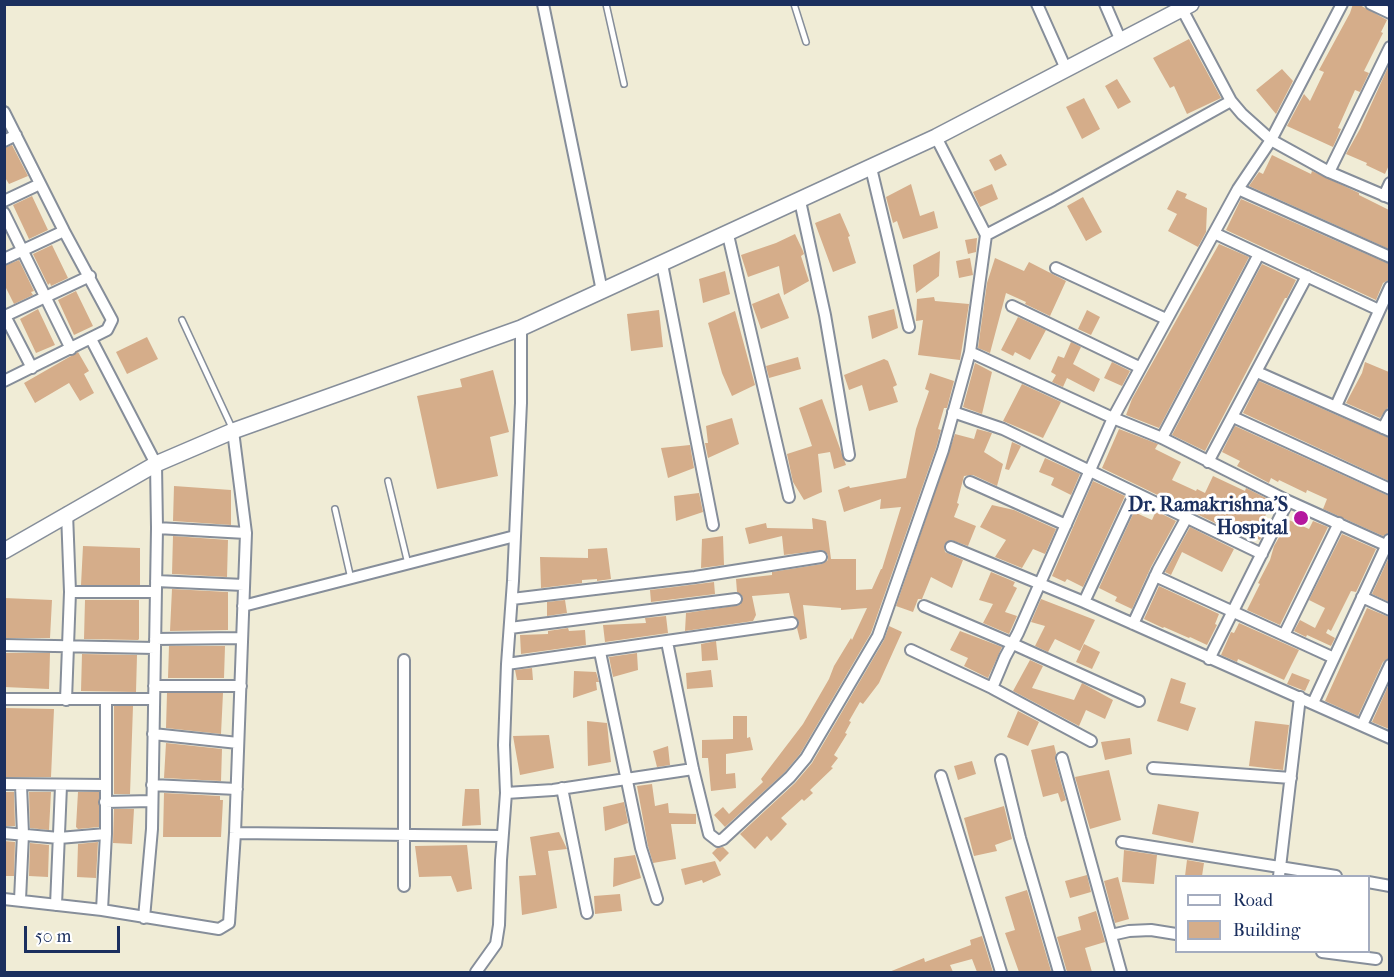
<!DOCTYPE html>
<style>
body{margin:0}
#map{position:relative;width:1394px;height:977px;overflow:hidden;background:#f0ecd6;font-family:"IM FELL French Canon",serif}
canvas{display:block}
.frame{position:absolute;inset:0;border:6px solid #1b2f5e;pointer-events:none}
.legend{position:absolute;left:1175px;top:875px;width:195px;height:78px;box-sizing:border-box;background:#fff;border:2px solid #a4acbf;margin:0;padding:8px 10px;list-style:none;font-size:18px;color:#1b2f5e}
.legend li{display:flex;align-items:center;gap:12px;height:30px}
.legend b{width:30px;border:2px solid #a4acbf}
.scale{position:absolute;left:24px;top:926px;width:96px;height:27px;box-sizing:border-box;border:3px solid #1b2f5e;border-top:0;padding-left:8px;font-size:18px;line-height:21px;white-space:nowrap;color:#1b2f5e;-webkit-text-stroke:4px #fff;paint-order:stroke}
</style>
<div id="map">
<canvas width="1394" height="977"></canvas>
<div class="frame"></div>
<ul class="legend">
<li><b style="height:8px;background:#fff"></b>Road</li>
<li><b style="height:16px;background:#d5ad8a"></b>Building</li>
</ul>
<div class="scale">50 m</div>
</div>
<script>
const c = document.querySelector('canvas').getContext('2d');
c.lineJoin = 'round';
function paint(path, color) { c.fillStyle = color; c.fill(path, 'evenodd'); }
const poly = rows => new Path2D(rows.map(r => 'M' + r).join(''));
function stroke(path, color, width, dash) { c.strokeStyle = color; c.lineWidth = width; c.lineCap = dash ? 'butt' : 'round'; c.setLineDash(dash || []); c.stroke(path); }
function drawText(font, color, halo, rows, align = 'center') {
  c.font = font + ' "IM FELL French Canon",serif'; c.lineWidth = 6; c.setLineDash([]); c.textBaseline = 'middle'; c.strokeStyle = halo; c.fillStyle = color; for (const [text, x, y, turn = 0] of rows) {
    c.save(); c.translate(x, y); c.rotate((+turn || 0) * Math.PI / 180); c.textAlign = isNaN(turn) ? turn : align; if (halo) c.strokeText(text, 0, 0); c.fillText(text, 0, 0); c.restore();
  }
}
paint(poly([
 [1353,4,1358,4,1387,20,1381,32,1383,33,1364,71,1369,73,1360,92,1355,90,1338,128,1341,129,1333,147,1287,126,1304,94,1310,101,1324,72,1319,70,1350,13],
 [1189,39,1221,98,1187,114,1174,86,1170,88,1153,58],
 [1389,65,1389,165,1385,174,1366,165,1367,163,1346,154,1360,129],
 [1282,69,1293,81,1276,114,1256,90],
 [1117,79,1131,102,1118,109,1105,86],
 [1084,98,1100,129,1082,139,1066,107],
 [12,145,28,176,9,184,4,176,4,148],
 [1001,154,1007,165,995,171,989,160],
 [1272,155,1311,174,1312,171,1359,193,1359,195,1389,210,1389,249,1249,186,1259,172,1263,174],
 [911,184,920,216,934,211,938,228,903,239,897,221,893,223,886,197],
 [992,184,998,199,980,207,973,192],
 [1177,190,1187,194,1185,198,1207,208,1206,232,1198,247,1168,231,1177,214,1167,209],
 [32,196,48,230,29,239,13,205],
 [1083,197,1102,232,1086,241,1067,206],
 [1241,199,1389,264,1389,280,1383,283,1376,300,1226,230],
 [840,213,850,236,848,237,856,263,833,272,815,223],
 [795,234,803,251,804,254,801,256,809,281,784,295,779,266,748,277,741,255,776,243],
 [977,238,976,252,968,254,965,240],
 [1219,244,1249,257,1159,428,1126,415,1132,399],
 [52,245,68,278,51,286,50,283,48,285,33,254],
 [940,251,939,276,916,293,913,265],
 [970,258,973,275,959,278,956,261],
 [995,258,1024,271,1029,262,1066,281,1050,316,1025,304,1026,302,1006,293,990,353,978,348,987,283],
 [19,260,34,291,31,292,33,295,14,304,4,284,4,266],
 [1262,264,1296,280,1287,298,1285,298,1205,451,1172,435],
 [725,271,730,294,703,303,699,279],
 [76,291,93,326,74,335,58,300],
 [779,293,789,318,761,329,752,304],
 [934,297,935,301,969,304,960,360,918,355,923,320,916,321,917,299],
 [38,309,55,345,36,353,20,319],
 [894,309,898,328,872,339,868,316],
 [659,310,663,347,631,351,627,314],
 [1087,310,1100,317,1091,335,1078,329],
 [735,311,755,385,732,396,722,373,708,323],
 [1018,317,1046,330,1030,360,1015,352,1013,356,1001,350],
 [147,337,158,359,127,374,116,352],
 [1071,342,1081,347,1073,364,1100,379,1094,392,1067,378,1063,387,1052,382,1056,375,1051,372,1058,356,1064,358],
 [78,352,89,371,84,374,94,393,80,401,69,383,35,403,24,383],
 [798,357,801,369,769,378,766,366],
 [884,359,888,361,897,385,893,387,898,402,869,411,862,385,849,390,844,375],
 [1112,362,1130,371,1122,386,1104,378],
 [1365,362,1389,372,1389,406,1380,418,1346,403,1362,373],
 [975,363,992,372,982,414,963,407],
 [493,370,509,432,490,437,498,476,437,489,417,396,462,387,460,379],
 [930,373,954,381,947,408,944,408,938,429,941,430,936,448,871,633,800,754,785,772,725,827,714,815,723,807,729,814,763,782,761,779,803,724,829,679,834,666,851,638,852,640,867,608,841,610,841,608,803,605,807,638,800,640,797,628,799,621,794,616,789,593,752,596,756,615,753,621,685,631,686,613,740,605,743,597,737,592,736,579,772,575,772,572,822,564,828,560,828,555,823,550,784,555,782,536,749,544,745,528,766,523,767,528,813,529,812,518,826,521,831,559,856,559,856,590,872,589,881,569,882,569,901,507,880,509,881,499,844,512,838,490,849,486,850,488,906,478,916,429,929,391,925,389],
 [1259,381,1389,438,1389,481,1243,413],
 [1022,384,1061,402,1043,438,1003,421],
 [822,399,846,465,834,469,830,452,818,454,822,492,804,500,793,482,787,454,812,446,799,408],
 [732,418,739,444,708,458,705,443,708,443,706,426],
 [1235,426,1389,496,1389,533,1383,536,1323,509,1327,499,1307,490,1306,493,1279,480,1278,482,1271,478,1269,483,1237,466,1240,461,1222,452],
 [977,429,992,433,984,452,1003,464,997,486,973,475,964,476,957,503,959,504,954,517,976,526,968,546,951,540,944,545,945,552,963,560,952,588,931,577,922,599,918,599,913,612,896,606,955,434,974,439],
 [1119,429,1158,444,1155,449,1181,462,1172,480,1196,491,1197,489,1205,493,1213,476,1245,491,1246,488,1272,501,1263,521,1268,523,1260,540,1243,532,1240,535,1102,468],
 [1012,442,1021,446,1009,470,1005,469],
 [690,445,694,468,668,478,661,448],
 [1045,458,1080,474,1071,495,1051,485,1054,478,1039,472],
 [1093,481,1125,496,1083,587,1067,579,1065,582,1052,576],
 [174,486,231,490,231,525,173,521],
 [699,493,703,512,676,521,674,496],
 [992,505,1014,510,1056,529,1045,554,1033,549,1022,568,995,557,1006,540,980,527],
 [1156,511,1176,521,1151,567,1132,609,1115,601,1117,597,1099,588,1134,512,1152,520],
 [1289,520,1309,529,1313,521,1328,527,1280,625,1247,610,1260,584,1258,583,1270,560,1274,546],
 [1190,527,1234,549,1222,572,1182,552,1171,575,1165,572],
 [1342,534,1376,549,1356,592,1351,591,1331,631,1328,629,1326,633,1335,638,1331,646,1307,635,1306,637,1294,631,1300,620,1315,628,1325,608,1309,600],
 [173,536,228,540,227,577,172,574],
 [723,536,724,565,701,568,702,539],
 [83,546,140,548,140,585,81,585],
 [607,548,611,579,597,581,597,579,582,580,582,583,541,588,540,557,588,558,588,549],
 [1389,557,1389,602,1372,594],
 [991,572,1015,582,1013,586,1017,588,1005,612,1017,616,1009,634,983,623,993,604,979,600],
 [714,582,715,594,651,602,650,590],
 [1159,586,1219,614,1215,624,1217,625,1207,645,1190,637,1189,638,1164,627,1163,628,1144,619],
 [172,589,228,592,228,630,170,631],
 [4,598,52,600,50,638,4,638],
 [1041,599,1095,620,1080,651,1055,639,1048,652,1035,646,1045,626,1031,622],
 [85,600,139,600,139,639,138,640,84,639],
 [565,600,567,613,547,616,547,602],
 [1367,608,1389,617,1389,658,1383,662,1358,716,1325,701],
 [666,616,668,633,605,642,603,625,646,623,645,618],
 [1239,623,1299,650,1284,680,1238,659,1237,662,1221,655,1231,632,1234,633],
 [889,626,902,632,879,683,863,704,860,702,849,721,851,722,845,733,847,734,834,755,838,758,831,767,833,768,810,790,813,793,804,801,802,799,781,818,787,824,780,832,771,841,767,836,755,849,740,834,795,783,812,763,884,640],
 [568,628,569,631,585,630,586,645,521,654,520,635,548,634,548,631],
 [960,631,1002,647,988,678,964,666,968,658,950,650],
 [716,641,718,660,702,661,701,644],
 [1084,644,1100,652,1092,669,1076,662],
 [169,646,225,646,224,678,168,678],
 [4,653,50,653,49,689,4,687],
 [637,653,638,670,613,677,609,657],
 [82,654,137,655,136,692,81,691],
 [1030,660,1043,666,1032,688,1074,700,1082,683,1113,700,1105,719,1086,710,1079,726,1013,691],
 [532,668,533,680,517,680,515,670],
 [711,670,713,687,687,689,686,673],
 [574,671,596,672,599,682,596,682,597,690,573,698],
 [1292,673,1310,680,1305,691,1287,684],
 [1171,678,1186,683,1180,703,1196,708,1188,731,1157,721],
 [1389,684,1389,729,1372,722],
 [167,693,223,693,221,734,166,728],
 [114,706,133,706,130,794,114,794],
 [4,708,54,709,51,777,4,777],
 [1018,711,1039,722,1028,746,1007,737],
 [733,716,747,716,747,738,750,737,753,750,726,754,726,774,735,773,736,788,711,791,708,758,702,758,702,740,733,739],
 [587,721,607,723,611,762,588,766],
 [1255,721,1289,725,1283,770,1249,766],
 [549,735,554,768,520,775,513,736],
 [1130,738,1132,754,1105,760,1101,742],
 [166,743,222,749,221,781,164,778],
 [1054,745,1056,753,1055,760,1066,800,1061,802,1058,793,1043,797,1031,750],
 [668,746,670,765,657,767,653,751],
 [972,761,976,774,958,780,954,766],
 [1109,770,1121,820,1090,829,1075,777],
 [652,784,655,806,668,803,669,813,696,814,696,824,671,824,676,859,653,863,648,846,637,786],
 [465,789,479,789,481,825,462,826],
 [4,792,14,792,15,826,4,826],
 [29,792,51,792,49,830,30,828],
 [78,792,99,792,99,827,78,829,76,827],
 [164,793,220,796,220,800,223,800,221,837,163,837],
 [624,802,628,823,605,831,603,807],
 [1158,804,1199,812,1193,843,1152,834],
 [1004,806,1012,839,995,845,997,851,974,856,964,818],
 [114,809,134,809,132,844,113,843],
 [559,832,567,849,548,851,557,908,522,915,519,876,536,875,530,837],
 [4,841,15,842,14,876,4,876],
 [98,842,96,878,77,877,78,844],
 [30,843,49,845,48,877,29,876],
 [467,845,472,889,457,892,451,876,419,877,415,846],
 [723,847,729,853,720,862,712,853,717,848],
 [1124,850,1157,855,1154,884,1122,882],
 [635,855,641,878,613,887,614,858],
 [1187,860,1204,863,1202,876,1185,876],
 [715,861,721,875,703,883,702,880,685,885,681,869],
 [1087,875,1091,892,1070,898,1065,881],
 [1118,877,1129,919,1115,923,1104,881],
 [1027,890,1051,971,1047,972,1019,972,1005,933,1015,930,1005,897],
 [620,894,622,911,595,914,594,896],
 [1096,911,1105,942,1085,948,1092,972,1067,972,1057,937,1081,930,1078,917],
 [982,936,993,972,977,972,972,959,950,965,953,972,889,972,924,958,925,962,971,945,970,940]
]), '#d5ad8a');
const lane = poly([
 [606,4,624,84],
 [794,4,806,42],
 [182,320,233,430],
 [388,481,408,564],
 [335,509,351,579]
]);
const street = poly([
 [543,4,602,291],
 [1037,4,1066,69],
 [1105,4,1121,41],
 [1371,4,1390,13],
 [1182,9,1231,101,1242,114,1271,140,1329,172,1390,198],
 [4,112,64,231,112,320,107,330,4,381],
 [4,141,16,135],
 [871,168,909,327],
 [1329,172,1390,47],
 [1238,189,1390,257],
 [1384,196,1390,183],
 [4,201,40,184],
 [800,201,825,315,849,455],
 [4,213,71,349],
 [1214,233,1379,310],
 [728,235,789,497],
 [986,235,1053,200,1231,101],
 [4,259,64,231],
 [662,264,713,525],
 [1056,268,1166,319],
 [1012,306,1139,367],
 [91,339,156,464,157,528,152,829,144,918],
 [970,352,1113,418,1162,438,1288,501,1390,547],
 [32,368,5,316,90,276],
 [1257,372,1390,431],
 [1336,406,1390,287],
 [953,412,1003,429,1262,554],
 [1233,417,1390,489],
 [1383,428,1390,415],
 [1162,438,1259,254],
 [1208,462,1307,276],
 [970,482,1066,525],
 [157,528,246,533],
 [951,547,1084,602,1390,738],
 [1155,576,1334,658],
 [156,581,244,585],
 [70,592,156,592],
 [1362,597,1390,610],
 [512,599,695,577,821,557],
 [1084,602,1135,493],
 [243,606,515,536],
 [924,606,1013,644,1139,701],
 [1133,624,1158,570,1187,517],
 [510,628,736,599],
 [1284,635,1339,523],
 [155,639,242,638],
 [667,642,693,769,709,834,718,841,723,839,790,777,806,758,878,636,943,450,970,352,986,235,936,137],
 [4,645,155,648],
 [911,650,992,688,1091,741],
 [600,652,641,848,657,899],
 [1209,659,1288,501],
 [404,660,404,886],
 [507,664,792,623],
 [154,686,241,686],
 [992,688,1005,657,1018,633,1113,418,1238,189,1271,140,1342,4],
 [4,699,154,699],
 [66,700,70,592,67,513],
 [1313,703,1389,540],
 [1362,725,1390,665],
 [153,734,238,743],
 [1062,758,1121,972],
 [1001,760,1020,838,1059,972],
 [1153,768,1291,778],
 [941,776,1001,972],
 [4,784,105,785],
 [152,785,237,789],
 [562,788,587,913],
 [506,793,553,790,693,769],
 [105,802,152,801],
 [4,833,59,838,106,834],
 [235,833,502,836],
 [1122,842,1336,876],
 [1279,876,1300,697],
 [1368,882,1390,886],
 [4,899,102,910,219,929,229,923,235,833,246,533,233,431],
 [20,900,23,834,21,785],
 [56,905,61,786],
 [102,910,106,834,106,700],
 [1111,935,1129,931,1151,930,1176,934],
 [1322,952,1376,959],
 [476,972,496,944,499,925,501,860,506,793,504,745,507,664,513,581,521,403,521,328]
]);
const secondary = poly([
 [4,551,156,464,233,431,521,328,936,137,1191,4]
]);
stroke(lane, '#868e9a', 8);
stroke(street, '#868e9a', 14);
stroke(secondary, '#868e9a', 18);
stroke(lane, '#fff', 5);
stroke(street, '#fff', 10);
stroke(secondary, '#fff', 15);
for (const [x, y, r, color] of [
 [1301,518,8,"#b5179e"]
]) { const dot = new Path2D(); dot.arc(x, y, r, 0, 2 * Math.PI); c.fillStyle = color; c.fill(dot); stroke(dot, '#fff', 2); }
drawText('bold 20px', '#1b2f5e', '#fff', [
 ["Dr. Ramakrishna'S",1288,506],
 ["Hospital",1288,529]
], 'right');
</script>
